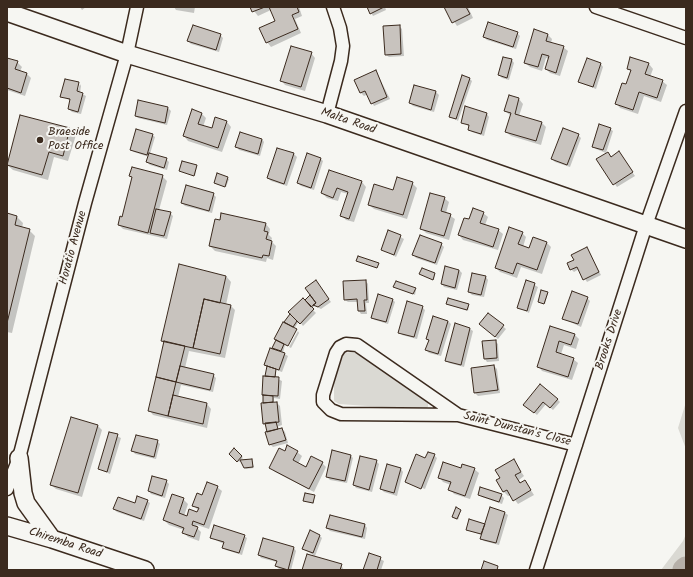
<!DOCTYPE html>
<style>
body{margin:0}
#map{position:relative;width:693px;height:577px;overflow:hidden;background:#f6f6f2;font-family:Kalam,sans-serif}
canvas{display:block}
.frame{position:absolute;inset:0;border:8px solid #3b2a1e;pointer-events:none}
</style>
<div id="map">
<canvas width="693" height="577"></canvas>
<div class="frame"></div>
</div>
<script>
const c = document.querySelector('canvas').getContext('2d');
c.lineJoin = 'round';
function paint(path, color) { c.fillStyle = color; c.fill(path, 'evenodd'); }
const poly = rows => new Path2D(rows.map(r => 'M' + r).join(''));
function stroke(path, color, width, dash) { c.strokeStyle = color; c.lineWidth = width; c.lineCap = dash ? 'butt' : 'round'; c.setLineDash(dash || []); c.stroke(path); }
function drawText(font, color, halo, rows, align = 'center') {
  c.font = font + ' Kalam,sans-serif'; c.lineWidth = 4; c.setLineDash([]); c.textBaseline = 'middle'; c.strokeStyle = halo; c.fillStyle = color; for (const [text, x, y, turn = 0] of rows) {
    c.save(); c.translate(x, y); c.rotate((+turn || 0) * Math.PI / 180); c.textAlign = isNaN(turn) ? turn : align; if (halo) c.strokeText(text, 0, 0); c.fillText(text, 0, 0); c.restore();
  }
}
paint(poly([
 [351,352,361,354,422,397,428,403,428,407,424,410,339,404,334,401,334,383,340,360,344,353],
 [686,402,686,449,678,428],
 [686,534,686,570,661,570,683,541]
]), '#dad9d3');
paint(poly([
 [80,7,86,7,82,10],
 [174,7,195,7,194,13,176,10],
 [251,7,299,7,302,16,295,19,301,33,271,47,267,42,276,22,271,10,258,16],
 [368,7,385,7,386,10,373,16],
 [445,7,468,7,473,18,457,26],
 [399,26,402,29,404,56,389,57,386,55],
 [517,33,520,36,516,49,487,40,484,37],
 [220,35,223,38,219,52,191,44,188,41],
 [548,35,552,39,551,43,563,47,568,51,560,76,550,73,546,69,549,59,546,58,542,71,530,67,525,63],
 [311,53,315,58,305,91,285,85,281,80],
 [631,58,649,64,653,69,650,77,662,81,667,85,661,102,644,96,638,114,620,108,616,103,627,86,631,72,628,68],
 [7,59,17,62,22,67,20,71,27,74,31,78,25,96,7,90],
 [512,60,514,63,509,80,502,78,499,75],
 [601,64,603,67,596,89,579,82],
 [376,71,390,99,374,106,368,94,364,96,361,93,356,80],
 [469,78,472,81,458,121,450,116],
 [65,80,79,84,75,95,76,96,80,84,81,86,80,93,86,96,81,114,72,112,69,109,71,101,61,96],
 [415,86,436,92,439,95,434,112,413,106,410,103],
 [509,96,519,99,523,104,519,116,542,123,546,127,541,145,511,136,506,132,511,116,505,111],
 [139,101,168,108,171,111,167,125,138,118,136,116],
 [201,113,206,118,203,127,212,130,216,119,227,122,231,127,222,152,188,141,184,136],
 [487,114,489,117,484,136,472,132,469,129,470,127,462,122],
 [70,129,76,135,68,161,54,157,48,180,13,170,7,165],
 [610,129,613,131,606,153,596,149,593,146],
 [152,135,155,137,150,154,166,159,169,162,167,170,150,165,147,162,149,157,134,152,131,150],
 [578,135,581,138,570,167,555,162,552,159],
 [262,139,264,142,260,156,239,150,237,147],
 [278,149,294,154,297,157,287,186,271,181,268,178],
 [608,153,612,157,619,153,635,176,617,187,598,160],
 [320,158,323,161,314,190,301,186,298,183],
 [197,166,195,176,180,171],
 [330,171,362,182,366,187,354,222,346,220,341,215,348,194,341,192,338,201,327,198,322,193],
 [217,174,229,179,226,187,216,184],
 [131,176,162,176,167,181,159,210,170,213,173,216,167,239,123,229,119,225,123,218,133,178],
 [412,183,417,188,407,219,374,209,369,205],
 [213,194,216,197,212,213,185,206,182,203],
 [444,198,449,202,446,213,455,219,449,240,426,233,422,229],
 [483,213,488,217,485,225,498,230,503,234,498,250,463,240,459,235,470,221],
 [7,214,17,217,23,223,22,228,29,230,35,236,12,333,7,332],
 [266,224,270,229,269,235,272,238,271,241,276,246,273,260,267,258,266,262,215,251,210,246],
 [389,231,404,239,396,257,382,249],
 [522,233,526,237,523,247,530,249,534,238,547,243,551,247,542,274,521,267,517,278,500,272,496,268],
 [441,244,444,247,437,265,416,258,414,255],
 [587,249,601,275,587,282,579,269,574,272,571,269,575,261],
 [422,269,435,274,434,280,421,275],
 [459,270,462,273,457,290,444,287,442,284],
 [226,276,231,282,226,305,231,306,235,310,225,358,189,351,185,368,213,375,216,378,213,392,181,385,178,397,207,404,211,409,207,428,153,415,149,410,165,343,162,340],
 [486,277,488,280,484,297,472,295,469,292],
 [366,281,368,284,369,303,366,303,367,314,361,314,359,311,358,302,348,302,345,300],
 [527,281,538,287,529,313,518,307],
 [316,282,331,302,321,309,315,306,311,308,316,313,303,326,299,321,294,329,296,330,287,346,285,345,283,353,288,356,282,372,276,370,276,378,282,381,280,399,274,398,274,403,277,403,280,406,282,425,268,430,264,423,267,367,265,365,277,340,288,325,285,322,311,295],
 [395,287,415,289,416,290,415,295],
 [548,293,545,304,540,302],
 [587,298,590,301,581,327,564,319],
 [392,299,395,302,388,324,375,320,372,318],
 [447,304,468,304,469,306,468,311],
 [422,307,425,310,417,339,402,335,400,332],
 [488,314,506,329,498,339,483,327],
 [448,321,451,324,441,356,429,353,426,350,429,341,427,339],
 [455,325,470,329,473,331,464,367,449,363,446,360],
 [550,327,574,334,579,339,576,349,564,345,561,354,573,359,578,363,572,380,542,371,538,366],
 [298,331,299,333,291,348,289,347],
 [495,341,498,344,499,361,487,362,485,359],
 [494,366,497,369,500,393,478,396,475,393,472,369],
 [557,399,560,402,553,410,546,404,537,415,525,405],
 [71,418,98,426,102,430,82,497,56,489,51,485],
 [282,429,285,432,288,443,273,447,270,444],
 [110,433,121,438,110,474,99,469],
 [157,441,160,444,156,459,135,454,133,451],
 [234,450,243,458,239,462,231,454],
 [285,452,297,452,302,456,298,464,306,468,322,463,326,467,314,492,275,472,270,467],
 [350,455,353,458,347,483,330,480,327,477],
 [434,455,437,458,425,489,408,482,408,484,406,482],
 [252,460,254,468,246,469,244,467],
 [513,460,524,476,519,480,521,484,525,481,534,495,518,504,511,495,508,496,504,492,497,480,501,478],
 [376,461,379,464,372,492,356,488,354,485],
 [401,469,403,472,397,496,384,492,381,489],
 [461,469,474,469,479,473,470,499,454,494,450,489,451,485,443,482,439,477],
 [166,481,169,484,165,498,151,494,149,491],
 [217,487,222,491,209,529,197,525,196,527,201,532,199,541,188,537,183,532,184,530,169,525,164,520,183,499,188,504,184,516,188,518,198,513,198,510,194,506],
 [479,494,501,495,504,498,502,504,482,497],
 [314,496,314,504,305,501],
 [147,501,150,503,144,521,117,512,114,509],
 [490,508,505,513,508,515,499,545,484,541,481,538,482,535,467,530,485,526],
 [461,510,458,520,454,518,453,517],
 [365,525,367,528,365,539,330,531,327,528],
 [244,536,247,538,242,555,226,550,223,547,224,544,211,538],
 [320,536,322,538,315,556,303,549],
 [294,548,296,551,291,570,279,569,276,566,277,562,261,558,259,555],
 [370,554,384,561,381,570,365,570],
 [341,565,344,570,303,570]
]), '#0003');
stroke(poly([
 [684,570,686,568]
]), '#b6b0a9', 23);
const building = poly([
 [250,7,265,7,252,12,250,7],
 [269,7,297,7,299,12,292,15,298,29,266,43,259,28,275,21,269,7],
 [367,7,384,7,370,14,367,7],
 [444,7,466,7,470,14,452,23,444,7],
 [488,22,518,32,513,47,483,37,488,22],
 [193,25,221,34,216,50,187,41,193,25],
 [400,25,401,54,385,55,383,26,400,25],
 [534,29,548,34,546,41,564,46,556,73,545,69,549,56,542,54,538,67,524,63,534,29],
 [291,46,312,52,301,87,280,81,291,46],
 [503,57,512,59,507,78,498,75,503,57],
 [630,57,649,63,645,74,663,80,657,98,639,92,633,110,615,104,622,83,626,84,631,70,627,69,630,57],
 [7,58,18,61,15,69,27,73,21,93,7,88,7,58],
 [587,58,601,63,593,87,578,82,587,58],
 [376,70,387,97,371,104,365,91,360,93,354,80,376,70],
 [462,75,470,78,456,119,449,117,462,75],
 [65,79,79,82,77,91,83,93,78,112,68,109,70,99,60,97,65,79],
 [414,85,436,91,431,110,409,103,414,85],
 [509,95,519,98,515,114,542,122,536,141,505,132,511,113,504,111,509,95],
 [138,100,168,107,165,123,135,116,138,100],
 [465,106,487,113,481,134,468,130,469,125,461,123,465,106],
 [192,109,202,113,198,124,212,128,215,117,227,121,218,148,183,136,192,109],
 [20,115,70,128,63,156,49,152,42,175,7,165,20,115],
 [599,124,611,128,603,150,592,147,599,124],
 [563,128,579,134,567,165,551,159,563,128],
 [136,129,153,134,147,155,130,150,136,129],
 [240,132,262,139,258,154,235,147,240,132],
 [277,148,294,153,284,184,267,178,277,148],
 [619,151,633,172,613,185,596,159,608,152,611,157,619,151],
 [149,153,167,158,164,168,146,162,149,153],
 [307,153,321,158,311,188,297,183,307,153],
 [182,161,197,165,194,176,179,171,182,161],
 [132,167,163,175,148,233,118,225,120,216,122,217,132,177,129,176,132,167],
 [329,170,362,181,349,219,340,216,348,192,337,188,333,198,321,193,329,170],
 [217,173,228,177,225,187,214,183,217,173],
 [397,177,413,182,403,215,368,205,374,184,393,190,397,177],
 [186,185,214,193,209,211,181,203,186,185],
 [430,193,445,197,441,211,451,214,444,236,420,229,430,193],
 [473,208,484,212,480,223,499,229,493,247,458,235,464,218,469,219,473,208],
 [156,209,171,212,164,236,150,233,156,209],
 [7,213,17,216,15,225,30,229,7,323,7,213],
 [221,213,266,223,264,231,268,232,266,239,272,241,269,256,263,255,262,258,209,246,215,219,220,220,221,213],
 [509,227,523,232,518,244,529,248,533,237,547,242,537,270,517,263,513,274,495,268,509,227],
 [388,230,401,235,394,255,381,250,388,230],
 [420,235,442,243,435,263,412,255,420,235],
 [587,247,599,272,583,280,577,267,570,270,567,263,574,260,571,255,587,247],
 [358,256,379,263,377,268,356,261,358,256],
 [179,264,226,276,220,303,204,299,193,348,161,341,179,264],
 [445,266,459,270,455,288,441,284,445,266],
 [422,268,435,273,433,280,419,274,422,268],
 [472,273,486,276,481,295,468,292,472,273],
 [316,280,329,299,318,307,313,305,316,303,305,288,316,280],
 [366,280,367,300,364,300,365,311,358,311,357,299,344,300,343,281,366,280],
 [526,280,535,283,527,311,517,308,526,280],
 [396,281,416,288,413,294,393,287,396,281],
 [541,290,548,292,544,304,538,302,541,290],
 [572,291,588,297,578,324,562,319,572,291],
 [378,294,393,299,386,322,371,318,378,294],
 [310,295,316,303,311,307,305,300,310,295],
 [303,298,314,309,300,324,288,312,303,298],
 [448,298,469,304,467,310,446,304,448,298],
 [204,299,231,305,220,354,193,348,204,299],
 [407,301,423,306,414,337,398,333,407,301],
 [488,313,504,325,495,337,479,324,488,313],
 [290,314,297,321,293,327,284,322,290,314],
 [433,316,448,321,438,354,425,350,429,340,426,339,433,316],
 [283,322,297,329,288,346,274,339,283,322],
 [455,323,470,328,461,365,445,361,455,323],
 [550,326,575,334,571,345,559,341,556,352,574,358,568,377,537,367,550,326],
 [276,340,284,344,281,351,272,348,276,340],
 [496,340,497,358,484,359,482,341,496,340],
 [164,341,185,346,176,382,156,377,164,341],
 [270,348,285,353,279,370,264,365,270,348],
 [494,365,498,390,474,393,471,368,494,365],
 [180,366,214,374,210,390,176,382,180,366],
 [267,366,276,369,275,377,265,376,267,366],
 [263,376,279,377,278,396,262,395,263,376],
 [156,377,176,382,168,416,148,411,156,377],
 [540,384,558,399,550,408,543,402,534,413,523,405,540,384],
 [173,395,207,403,203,424,168,416,173,395],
 [263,395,273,396,273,402,263,403,263,395],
 [277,402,279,422,263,424,261,403,277,402],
 [71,417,98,425,78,493,50,485,71,417],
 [276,422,278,429,267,432,265,423,276,422],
 [282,428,286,440,269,445,265,432,282,428],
 [109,432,118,434,107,472,98,469,109,432],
 [136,435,158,440,154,457,131,451,136,435],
 [287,445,298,451,293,460,306,467,311,456,323,462,309,489,269,468,279,448,285,451,287,445],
 [234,448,242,456,237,462,229,454,234,448],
 [332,450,351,455,345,481,326,477,332,450],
 [428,452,435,454,421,489,405,482,416,454,425,458,428,452],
 [360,456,377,460,369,490,353,485,360,456],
 [252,459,253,467,244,468,240,460,252,459],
 [514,459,521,472,515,475,520,483,525,480,531,490,513,501,507,490,503,492,496,480,500,478,495,470,514,459],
 [443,462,461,468,462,464,475,468,465,496,448,490,451,482,438,478,443,462],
 [387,464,401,468,394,493,380,489,387,464],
 [152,476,167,480,162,496,148,491,152,476],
 [207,482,218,486,204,525,193,521,192,525,198,527,194,537,182,533,184,528,163,520,172,494,184,498,179,513,187,516,189,509,197,512,199,508,192,506,197,493,202,495,207,482],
 [480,487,502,494,499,502,478,495,480,487],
 [305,493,315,495,313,503,303,501,305,493],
 [137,496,148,500,141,519,113,509,118,497,135,503,137,496],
 [456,507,461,510,457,519,452,517,456,507],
 [490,507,505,512,496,543,480,539,490,507],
 [330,515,365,524,362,537,326,528,330,515],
 [469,519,485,524,481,534,466,530,469,519],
 [214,525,245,535,239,553,222,548,224,542,210,538,214,525],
 [310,530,320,535,313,553,302,549,310,530],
 [263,538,294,547,288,570,275,566,277,561,258,555,263,538],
 [369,553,381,557,377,570,363,570,369,553],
 [307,554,342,564,340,570,302,570,307,554],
 [484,561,498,566,497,570,481,570,484,561]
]);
paint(building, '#c8c3be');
stroke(building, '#3b2a1e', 1);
const street = poly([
 [596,7,686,38],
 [327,114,341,61,343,46,340,28,333,7],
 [458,415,357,345,346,344,340,347,336,353,323,395,323,402,331,410,341,414,458,415,576,445],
 [7,489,19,458,85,203,127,54,137,7],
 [536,570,646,225,686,111]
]);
const secondary = poly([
 [7,12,127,54,327,114,686,239],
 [19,458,23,493,26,503,52,539],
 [7,526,52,539,145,570]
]);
stroke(street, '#3b2a1e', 15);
stroke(secondary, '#3b2a1e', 20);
stroke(street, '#f6f6f2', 12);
stroke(secondary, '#f6f6f2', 17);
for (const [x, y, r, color] of [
 [40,140,4,"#3b2a1e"]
]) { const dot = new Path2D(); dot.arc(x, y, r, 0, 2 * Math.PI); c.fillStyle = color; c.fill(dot); stroke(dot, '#f6f6f2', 1.5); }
drawText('12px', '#3b2a1e', '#f6f6f2', [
 ["Malta Road",348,122,19],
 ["Horatio Avenue",74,248,-75],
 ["Brooks Drive",610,340,-72],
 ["Saint Dunstan's Close",517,430,14],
 ["Chiremba Road",65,544,18]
]);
drawText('12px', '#3b2a1e', '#f6f6f2', [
 ["Braeside",48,133],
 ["Post Office",48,147]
], 'left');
</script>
